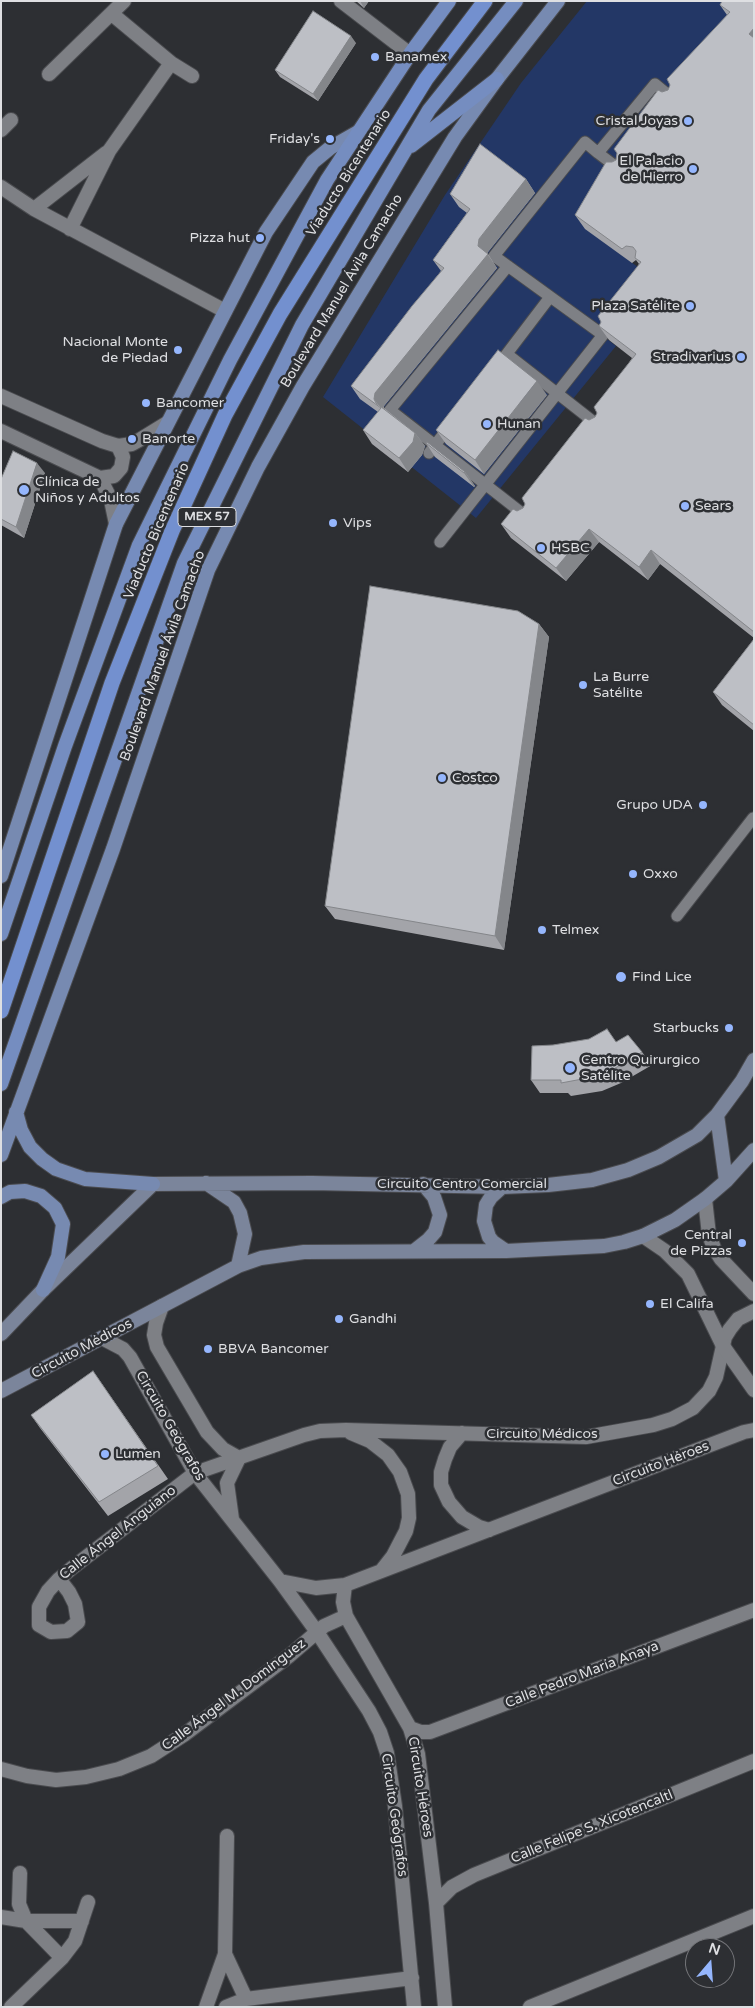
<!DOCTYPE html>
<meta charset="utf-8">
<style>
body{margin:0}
#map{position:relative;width:755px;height:2008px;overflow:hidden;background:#2d2f33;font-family:"Varela Round",sans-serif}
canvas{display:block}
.frame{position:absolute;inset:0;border:2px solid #dedfe2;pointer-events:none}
.north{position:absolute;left:685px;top:1938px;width:50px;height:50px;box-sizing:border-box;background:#2d2f33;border:1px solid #747579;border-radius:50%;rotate:18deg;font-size:14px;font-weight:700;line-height:20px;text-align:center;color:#dedfe2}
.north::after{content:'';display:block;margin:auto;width:18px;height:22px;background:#95b6fd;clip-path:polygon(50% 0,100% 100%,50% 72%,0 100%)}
</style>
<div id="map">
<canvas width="755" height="2008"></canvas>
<div class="frame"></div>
<div class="north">N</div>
</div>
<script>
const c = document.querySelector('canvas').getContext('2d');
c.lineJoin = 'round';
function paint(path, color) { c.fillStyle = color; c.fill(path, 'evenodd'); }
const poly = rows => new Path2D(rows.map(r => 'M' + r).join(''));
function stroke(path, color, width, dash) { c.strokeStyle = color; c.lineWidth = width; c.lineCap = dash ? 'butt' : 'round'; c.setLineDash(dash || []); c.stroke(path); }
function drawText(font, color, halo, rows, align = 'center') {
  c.font = font + ' "Varela Round",sans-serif'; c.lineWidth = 5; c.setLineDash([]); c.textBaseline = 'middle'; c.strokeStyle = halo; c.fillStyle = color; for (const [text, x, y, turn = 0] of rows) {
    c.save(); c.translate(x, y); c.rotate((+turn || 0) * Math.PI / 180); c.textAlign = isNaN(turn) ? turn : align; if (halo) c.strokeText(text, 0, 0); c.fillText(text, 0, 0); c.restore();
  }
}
paint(poly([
 [587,1,754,1,585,228,650,276,603,336,616,346,476,518,323,397,445,195,521,83]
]), '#233766');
const pedestrian = poly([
 [598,153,619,169],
 [507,354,599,426],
 [496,368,550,297],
 [450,426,435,445,390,410,508,266],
 [429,453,435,445,527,517],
 [440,542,603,335,494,256,585,142,598,153,655,84,672,98],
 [677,916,753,818]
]);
const minor = poly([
 [341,1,410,54],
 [112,14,171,63,192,76],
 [49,74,124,1],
 [1,130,11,120],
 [1,187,34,209,225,311],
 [34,209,106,153],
 [70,229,109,151,171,63],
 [162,1306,156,1323,154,1335,157,1347,207,1432,223,1449,239,1458],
 [102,1338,123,1349,130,1357,195,1473,280,1581,317,1632,369,1711,380,1732,387,1753,395,1806,414,2007],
 [351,1433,370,1441,388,1455,400,1472,408,1494,409,1518,406,1531,393,1556,382,1570],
 [462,1433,450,1447,445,1459,441,1472,441,1485,449,1502,462,1517,479,1527,489,1530],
 [232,1519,227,1483,239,1458],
 [59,1579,69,1592,75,1604,78,1622,67,1631,51,1632,39,1625,39,1607,48,1591,59,1579,72,1568,195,1473,304,1435,320,1431,346,1430,586,1437,653,1425,672,1419,693,1408,709,1391,716,1377,725,1337,730,1329,738,1319,754,1311],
 [280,1581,316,1588,345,1585,744,1432,754,1430],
 [345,1585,343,1602,346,1616,410,1728,418,1754,436,1903,445,2007],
 [410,1728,421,1732,430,1732,754,1610],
 [1,1769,27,1776,56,1780,86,1777,119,1769,151,1756,185,1734,289,1656,324,1626,346,1616],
 [20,1873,19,1904,26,1921,82,1921],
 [436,1903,452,1887,474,1875,754,1761],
 [1,1917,26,1921,62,1958],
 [225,1954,246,1999],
 [11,2007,62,1958,75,1941,88,1902],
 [206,2007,225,1954,227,1836],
 [226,2007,246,1999,412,1978],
 [530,2007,754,1916]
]);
const tertiary = poly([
 [1,396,102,441,118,446,132,444,141,439,167,423],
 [1,431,100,478,111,500,116,524],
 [100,478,114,476,121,468,123,457,118,446],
 [705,1199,709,1235,714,1248,721,1259,754,1294],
 [643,1236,665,1251,688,1274,723,1346,754,1390]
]);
const secondary = poly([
 [717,1115,726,1181],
 [206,1183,234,1202,240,1213,245,1234,238,1266],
 [502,1187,491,1197,486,1205,484,1221,489,1237,493,1242,506,1251],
 [414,1251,428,1240,435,1232,440,1215,434,1197,423,1184],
 [1,1334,43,1290,153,1184,312,1183,502,1187,548,1185,592,1180,628,1170,659,1157,697,1135,717,1115,742,1081,754,1060],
 [1,1391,238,1266,261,1258,304,1252,506,1251,604,1246,624,1242,643,1236,675,1220,705,1199,726,1181,754,1150]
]);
const primary = poly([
 [1,876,116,524,266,232,313,162,330,148,358,132],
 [16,1112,21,1130,30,1147,42,1159,56,1169,85,1179,153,1184],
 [1,1155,113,849,208,570,258,467,303,386,455,137,497,79,558,1],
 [1,1197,10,1192,25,1191,41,1196,55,1208,63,1224,58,1257,43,1290]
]);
const trunk = poly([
 [411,146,497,79],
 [1,934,65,746,139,545,230,360,327,180,410,54,449,1],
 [1,1084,184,563,302,325,429,110,516,1]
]);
const motorway = poly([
 [1,1011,112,683,172,531,225,415,280,314,426,79,485,1]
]);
stroke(pedestrian, '#4a4b4f', 13);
stroke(minor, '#4a4b4f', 16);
stroke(tertiary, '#4a4b4f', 16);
stroke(secondary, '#4a4b4f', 16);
stroke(primary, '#4a4b4f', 16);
stroke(trunk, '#4a4b4f', 16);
stroke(motorway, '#4a4b4f', 17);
stroke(pedestrian, '#7e8085', 11);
stroke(minor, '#7e8085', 14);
stroke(tertiary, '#7e8085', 14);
stroke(secondary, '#7b859b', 14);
stroke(primary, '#778ab1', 14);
stroke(trunk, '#758dc0', 14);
stroke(motorway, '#7390cf', 15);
paint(poly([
 [356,1,369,1,364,8],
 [754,1,754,638,660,564,648,580,599,542,566,581,511,538,501,524,517,511,523,508,589,420,595,417,632,358,609,340,599,326,639,264,636,260,632,263,585,229,575,215,612,162,616,160,662,92,668,90,727,15,720,5],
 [356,43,318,101,280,77,275,70],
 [526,179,535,193,488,252,488,254,497,268,384,406,384,408,415,433,425,446,422,455,408,472,372,444,363,430,378,412,360,399,351,386,441,271,433,260,467,213,459,207,450,194],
 [547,395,484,474,446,444,436,430],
 [426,443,465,472,475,486,474,487,435,457],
 [45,473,24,538,1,525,1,479],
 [539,624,549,637,504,950,335,919,325,906],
 [754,639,754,731,722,705,713,692],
 [616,1042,642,1052,652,1065,621,1083,602,1091,571,1096,568,1093,540,1093,531,1080,553,1045],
 [93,1371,168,1479,108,1516,40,1428,31,1415]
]), '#a3a4a9');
paint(poly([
 [360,1,369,1,364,8],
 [754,28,754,40,749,34],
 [351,36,356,43,318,101,313,94],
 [526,179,535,193,488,252,488,255,497,268,384,406,383,411,374,399,375,393,478,246,479,239],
 [537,381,547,395,484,474,475,460],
 [415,433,425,446,422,455,408,472,399,458],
 [37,463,45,473,24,538,16,527],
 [465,472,475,486,474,487,464,473],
 [589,529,599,542,566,581,556,568],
 [651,550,660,564,648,580,639,567],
 [539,624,549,637,504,950,495,936]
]), '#84868a');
const building = poly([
 [722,1,754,1,754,28,749,34,754,38,754,632,651,550,639,567,589,529,556,568,501,524,513,509,517,511,523,508,525,504,522,498,585,418,589,420,595,417,597,413,594,407,636,354,599,326,601,322,598,316,641,262,635,258,636,251,633,247,626,246,622,249,575,215,606,162,612,162,616,160,617,153,614,149,658,90,662,92,668,90,670,85,667,79,730,12,720,5,722,1],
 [313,11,351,36,313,94,275,70,313,11],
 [480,144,526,179,479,239,478,246,488,254,375,393,374,399,376,403,415,433,413,442,399,458,363,430,381,408,351,386,412,306,444,268,433,260,470,209,450,194,480,144],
 [498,350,537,381,475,460,436,430,498,350],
 [427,442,465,472,464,473,426,443,427,442],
 [13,451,37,463,16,527,1,519,1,479,13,451],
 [370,586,518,611,539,624,495,936,325,906,370,586],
 [754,639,754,725,713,692,754,639],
 [607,1029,616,1042,628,1035,642,1052,612,1070,593,1077,561,1083,561,1080,531,1080,532,1046,553,1045,589,1039,607,1029],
 [93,1371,158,1466,99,1502,31,1415,93,1371]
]);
paint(building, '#bdbfc5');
stroke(building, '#84868a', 1);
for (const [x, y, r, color] of [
 [375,57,5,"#95b6fd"],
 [688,121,5,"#95b6fd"],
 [330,139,5,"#95b6fd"],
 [693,169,5,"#95b6fd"],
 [260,238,5,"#95b6fd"],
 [690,306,5,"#95b6fd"],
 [178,350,5,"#95b6fd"],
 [741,357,5,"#95b6fd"],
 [146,403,5,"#95b6fd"],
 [487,424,5,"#95b6fd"],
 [132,439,5,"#95b6fd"],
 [24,490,6,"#95b6fd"],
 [685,506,5,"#95b6fd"],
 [333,523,5,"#95b6fd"],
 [541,548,5,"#95b6fd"],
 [583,685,5,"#95b6fd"],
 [442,778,5,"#95b6fd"],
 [703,805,5,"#95b6fd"],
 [633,874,5,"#95b6fd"],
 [542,930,5,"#95b6fd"],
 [621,977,6,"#95b6fd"],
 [729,1028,5,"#95b6fd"],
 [570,1068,6,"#95b6fd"],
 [742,1243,5,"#95b6fd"],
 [650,1304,5,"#95b6fd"],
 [339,1319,5,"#95b6fd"],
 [208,1349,5,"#95b6fd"],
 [105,1454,5,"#95b6fd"]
]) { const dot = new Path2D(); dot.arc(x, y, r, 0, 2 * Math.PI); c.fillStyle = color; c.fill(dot); stroke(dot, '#2d2f33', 2); }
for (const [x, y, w] of [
 [207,517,58]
]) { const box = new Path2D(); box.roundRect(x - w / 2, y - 9.5, w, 19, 4); c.fillStyle = '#2d2f33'; c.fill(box); stroke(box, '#dedfe2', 1); }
drawText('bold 12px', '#dedfe2', null, [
 ["MEX 57",207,517]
]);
drawText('14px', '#dedfe2', '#2d2f33', [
 ["Banamex",385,57],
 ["Cristal Joyas",678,121,"right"],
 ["Friday's",320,139,"right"],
 ["El Palacio",683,161,"right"],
 ["de Hierro",683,177,"right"],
 ["Pizza hut",250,238,"right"],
 ["Plaza Satélite",680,306,"right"],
 ["Nacional Monte",168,342,"right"],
 ["de Piedad",168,358,"right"],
 ["Stradivarius",731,357,"right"],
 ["Bancomer",156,403],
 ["Hunan",497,424],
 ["Banorte",142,439],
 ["Clínica de",35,482],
 ["Niños y Adultos",35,498],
 ["Sears",695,506],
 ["Vips",343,523],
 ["HSBC",551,548],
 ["La Burre",593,677],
 ["Satélite",593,693],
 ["Costco",452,778],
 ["Grupo UDA",693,805,"right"],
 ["Oxxo",643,874],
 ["Telmex",552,930],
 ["Find Lice",632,977],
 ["Starbucks",719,1028,"right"],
 ["Centro Quirurgico",581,1060],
 ["Satélite",581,1076],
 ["Central",732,1235,"right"],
 ["de Pizzas",732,1251,"right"],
 ["El Califa",660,1304],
 ["Gandhi",349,1319],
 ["BBVA Bancomer",218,1349],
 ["Lumen",115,1454]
], 'left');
drawText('14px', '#dedfe2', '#2d2f33', [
 ["Viaducto Bicentenario",349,173,-58],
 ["Boulevard Manuel Ávila Camacho",342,291,-59],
 ["Viaducto Bicentenario",157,531,-67],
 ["Boulevard Manuel Ávila Camacho",163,656,-70],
 ["Circuito Centro Comercial",462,1184],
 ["Circuito Médicos",82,1349,-28],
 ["Circuito Geógrafos",170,1426,60],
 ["Circuito Médicos",542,1434],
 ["Circuito Héroes",661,1464,-21],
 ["Calle Ángel Anguiano",118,1533,-38],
 ["Calle Pedro María Anaya",582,1675,-21],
 ["Calle Ángel M. Domínguez",234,1695,-37],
 ["Circuito Héroes",420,1787,81],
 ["Circuito Geógrafos",394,1815,82],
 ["Calle Felipe S. Xicotencaltl",592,1827,-22]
]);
</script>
